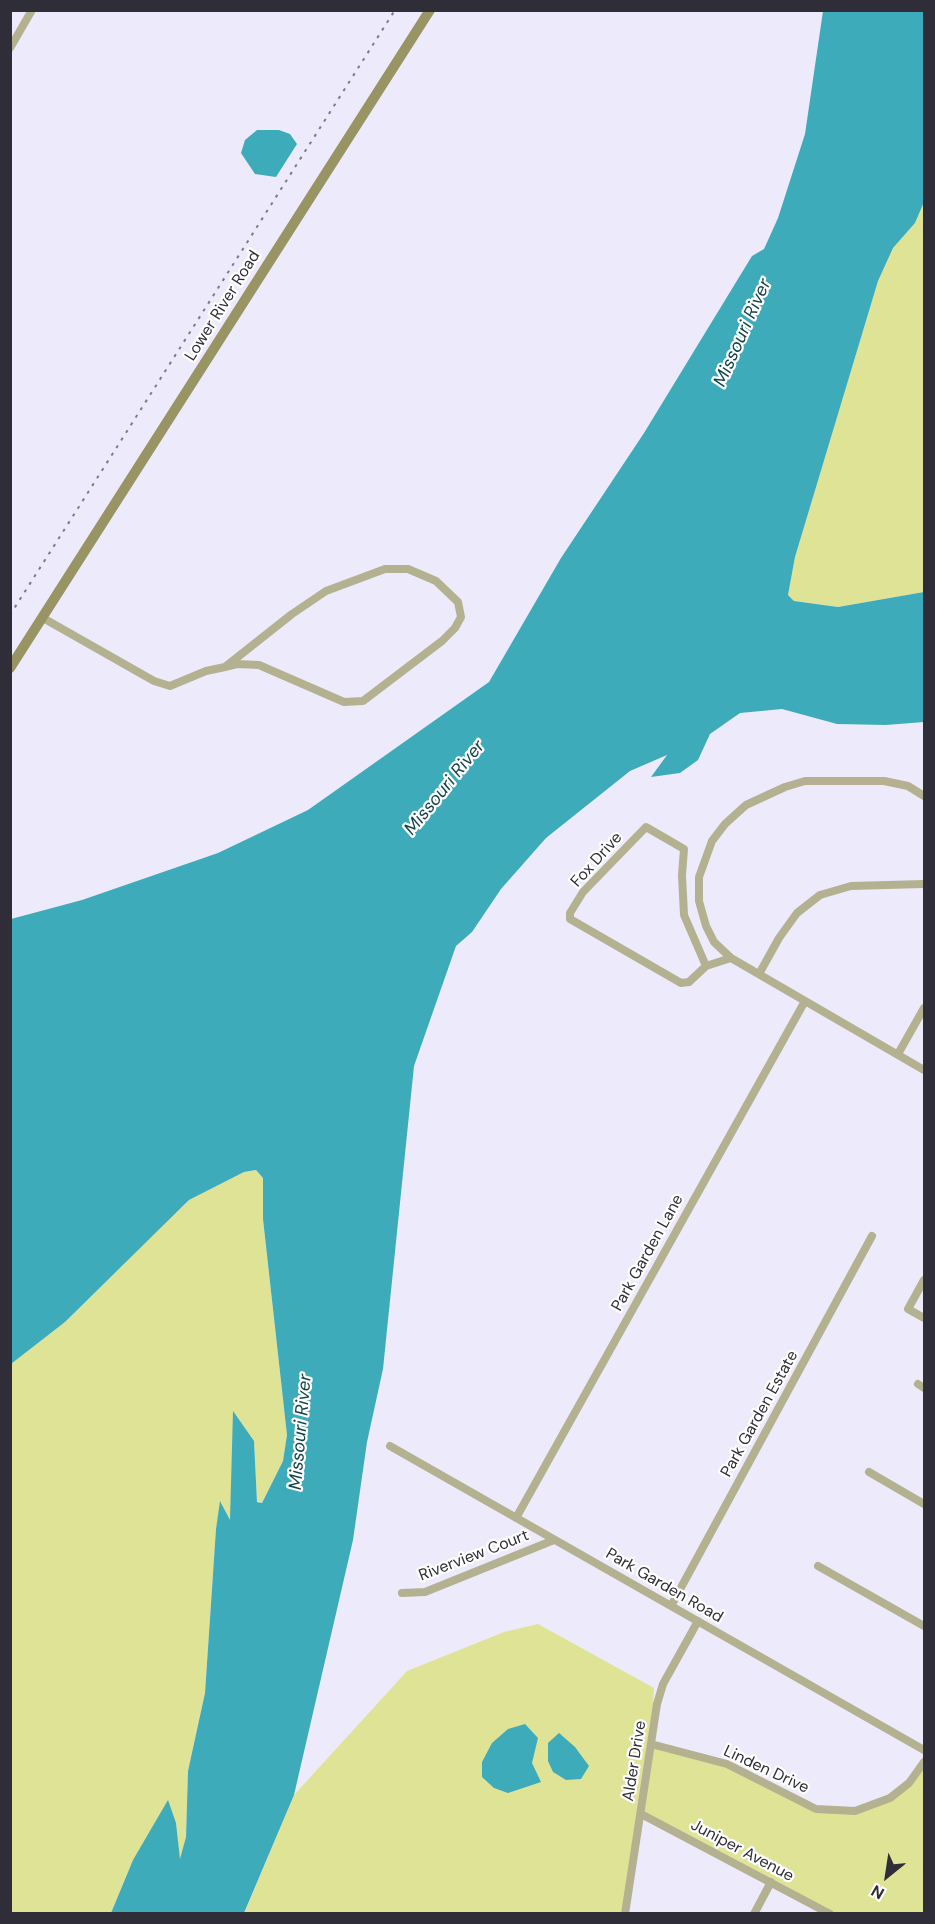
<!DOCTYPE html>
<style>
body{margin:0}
#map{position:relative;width:935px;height:1924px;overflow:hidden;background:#edebfb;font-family:"DM Sans",sans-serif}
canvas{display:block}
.frame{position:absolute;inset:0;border:12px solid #2f2d37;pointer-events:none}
.north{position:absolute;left:857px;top:1846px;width:60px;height:60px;-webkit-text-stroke:4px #fff;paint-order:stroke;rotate:210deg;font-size:16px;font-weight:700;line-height:24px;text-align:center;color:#2f2d37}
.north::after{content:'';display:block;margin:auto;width:21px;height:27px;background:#2f2d37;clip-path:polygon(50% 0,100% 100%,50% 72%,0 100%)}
</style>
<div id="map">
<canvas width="935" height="1924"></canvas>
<div class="frame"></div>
<div class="north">N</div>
</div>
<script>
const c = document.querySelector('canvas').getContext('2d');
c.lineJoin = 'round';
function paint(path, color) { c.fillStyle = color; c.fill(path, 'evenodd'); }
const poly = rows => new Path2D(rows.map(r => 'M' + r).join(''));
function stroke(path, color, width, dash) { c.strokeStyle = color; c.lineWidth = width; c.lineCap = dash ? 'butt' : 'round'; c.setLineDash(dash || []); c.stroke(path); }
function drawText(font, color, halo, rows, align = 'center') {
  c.font = font + ' "DM Sans",sans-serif'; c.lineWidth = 4.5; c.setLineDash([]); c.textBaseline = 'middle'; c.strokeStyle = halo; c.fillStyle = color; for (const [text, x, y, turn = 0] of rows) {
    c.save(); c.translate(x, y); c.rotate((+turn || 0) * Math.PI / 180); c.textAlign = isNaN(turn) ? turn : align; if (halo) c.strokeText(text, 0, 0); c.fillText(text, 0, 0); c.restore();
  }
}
paint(poly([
 [924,202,924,592,838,607,794,601,788,595,795,557,878,281,893,248,915,223],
 [256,1170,263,1178,263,1219,287,1435,283,1461,262,1503,257,1501,254,1441,230,1522,221,1502,216,1529,205,1693,188,1771,186,1837,180,1862,176,1823,133,1860,111,1913,11,1914,11,1364,65,1322,189,1200,244,1172],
 [538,1624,654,1688,651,1744,727,1764,816,1809,855,1811,890,1798,924,1762,924,1913,830,1913,641,1814,625,1913,244,1914,294,1795,407,1671,504,1632]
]), '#dfe396');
paint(poly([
 [823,11,924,11,924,202,915,223,893,248,878,281,795,557,788,595,794,601,838,607,924,592,924,722,886,725,837,724,782,709,740,713,710,734,698,760,680,773,651,777,667,755,630,771,546,838,501,889,472,932,456,946,414,1066,383,1369,367,1442,353,1540,294,1795,244,1913,111,1913,133,1860,168,1800,176,1823,180,1859,186,1837,188,1771,205,1693,216,1529,220,1501,230,1520,233,1411,254,1441,257,1502,262,1503,283,1461,287,1435,263,1219,263,1178,256,1170,244,1172,189,1200,65,1322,11,1364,11,919,82,900,218,853,308,810,489,682,561,558,644,433,752,256,764,249,778,218,805,134],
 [257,130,279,130,290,134,297,144,276,177,255,174,241,153,245,140],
 [525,1724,538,1738,532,1763,541,1782,508,1793,494,1788,482,1777,482,1762,492,1743,508,1729],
 [559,1733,575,1747,589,1766,581,1779,566,1780,553,1772,548,1761,548,1743]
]), '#3eabba');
stroke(poly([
 [10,48,32,10],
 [43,618,154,681,170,686,206,671,225,667,237,664,259,665,344,702,363,701,442,641,455,628,461,617,458,602,436,581,408,569,385,569,326,591,292,614,225,667],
 [924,796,908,786,884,781,805,781,785,787,746,805,725,824,712,841,699,877,699,901,706,926,714,942,731,958,924,1070],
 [706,966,684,915,682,875,684,849,646,827,583,892,570,913,570,919,681,983,689,982,706,966,731,958],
 [759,974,779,938,797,913,820,895,851,886,924,884],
 [898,1054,924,1008],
 [924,1280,908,1309,924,1318],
 [918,1384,924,1388],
 [390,1446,924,1750],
 [869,1472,924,1504],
 [516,1518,805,1001],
 [818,1566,924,1626],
 [402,1593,425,1592,554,1540],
 [671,1606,872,1236],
 [651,1744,727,1764,816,1809,855,1811,890,1798,909,1783,924,1762],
 [641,1814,830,1914],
 [625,1914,657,1704,663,1684,698,1621],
 [754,1914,771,1882]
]), '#b4b191', 8);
stroke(poly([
 [10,668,430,10]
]), '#999463', 10);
stroke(poly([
 [10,615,395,10]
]), '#7d7b87', 2, [3, 6]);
drawText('16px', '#2f2d37', '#fff', [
 ["Lower River Road",223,306,-58],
 ["Fox Drive",597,860,-48],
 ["Park Garden Lane",648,1253,-61],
 ["Park Garden Estate",760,1414,-61],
 ["Riverview Court",474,1556,-21],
 ["Park Garden Road",664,1586,30],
 ["Alder Drive",635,1761,-81],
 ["Linden Drive",766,1770,25],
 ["Juniper Avenue",742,1851,28]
]);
drawText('italic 18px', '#13434a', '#fff', [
 ["Missouri River",743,333,-66],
 ["Missouri River",445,788,-51],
 ["Missouri River",301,1432,-85]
]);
</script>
